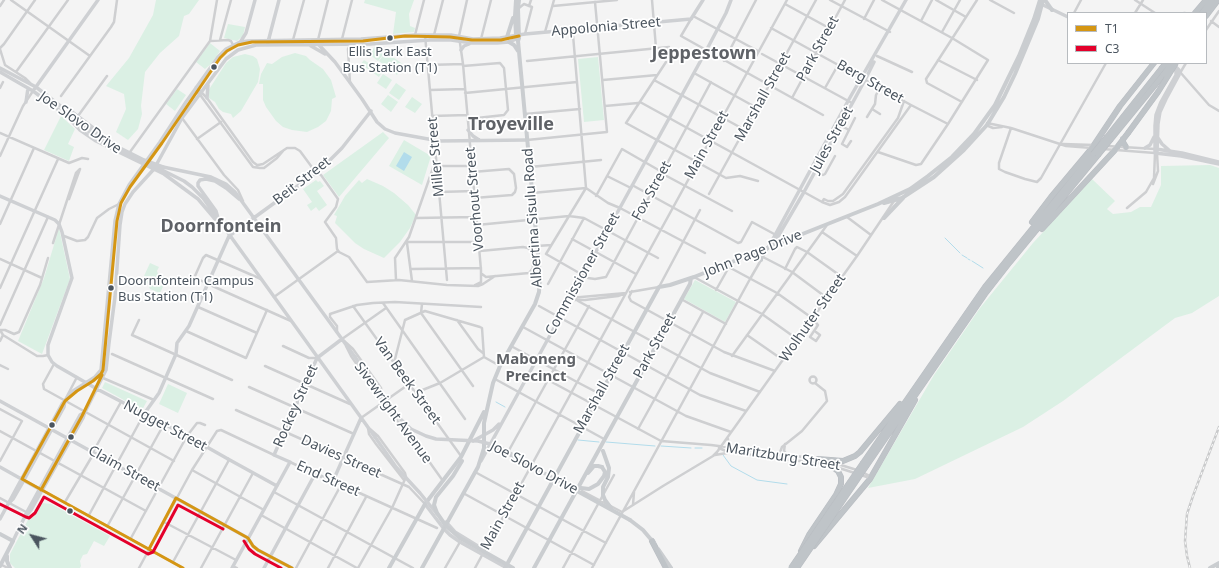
<!DOCTYPE html>
<style>
body{margin:0}
#map{position:relative;width:1219px;height:568px;overflow:hidden;background:#f4f4f4;font-family:"Noto Sans",sans-serif}
canvas{display:block}
.legend{position:absolute;left:1067px;top:12px;width:140px;height:52px;box-sizing:border-box;background:#fff;border:1px solid #b7bbbf;margin:0;padding:5px 7px;list-style:none;font-size:12px;color:#4b555f}
.legend li{display:flex;align-items:center;gap:8px;height:20px}
.legend b{width:20px;border:1px solid #b7bbbf}
.north{position:absolute;left:12px;top:516px;width:40px;height:40px;-webkit-text-stroke:3px #fff;paint-order:stroke;rotate:306deg;font-size:11px;font-weight:700;line-height:16px;text-align:center;color:#4b555f}
.north::after{content:'';display:block;margin:auto;width:14px;height:18px;background:#4b555f;clip-path:polygon(50% 0,100% 100%,50% 72%,0 100%)}
</style>
<div id="map">
<canvas width="1219" height="568"></canvas>
<ul class="legend">
<li><b style="height:5px;background:#d59613"></b>T1</li>
<li><b style="height:5px;background:#e4002b"></b>C3</li>
</ul>
<div class="north">N</div>
</div>
<script>
const c = document.querySelector('canvas').getContext('2d');
c.lineJoin = 'round';
function paint(path, color) { c.fillStyle = color; c.fill(path, 'evenodd'); }
const poly = rows => new Path2D(rows.map(r => 'M' + r).join(''));
function stroke(path, color, width, dash) { c.strokeStyle = color; c.lineWidth = width; c.lineCap = dash ? 'butt' : 'round'; c.setLineDash(dash || []); c.stroke(path); }
function drawText(font, color, halo, rows, align = 'center') {
  c.font = font + ' "Noto Sans",sans-serif'; c.lineWidth = 3.5; c.setLineDash([]); c.textBaseline = 'middle'; c.strokeStyle = halo; c.fillStyle = color; for (const [text, x, y, turn = 0] of rows) {
    c.save(); c.translate(x, y); c.rotate((+turn || 0) * Math.PI / 180); c.textAlign = isNaN(turn) ? turn : align; if (halo) c.strokeText(text, 0, 0); c.fillText(text, 0, 0); c.restore();
  }
}
paint(poly([
 [156,0,199,0,189,14,184,16,179,36,160,53,145,72,141,106,142,114,138,129,128,140,116,132,126,109,124,94,106,86,129,58,153,15],
 [365,0,414,0,409,14,410,26,415,28,414,32,393,34,396,12,364,3],
 [228,24,245,27,243,36,237,41,224,38],
 [210,43,220,51,211,64,205,69,196,62],
 [377,44,386,51,378,61,369,54],
 [386,52,404,65,397,75,379,61],
 [295,53,306,56,310,60,323,69,331,80,336,97,332,99,331,111,326,121,318,127,307,132,292,130,283,127,276,121,266,107,263,100,263,84,259,84,261,74,267,63,272,64,282,57],
 [245,54,253,56,257,59,260,69,259,76,258,82,241,111,233,118,231,114,223,112,219,109,215,102,209,98,208,91,226,63,233,57],
 [598,57,604,120,584,122,578,59],
 [364,60,382,72,379,77,361,64],
 [383,74,392,80,386,89,377,83],
 [396,83,406,90,399,100,389,93],
 [177,89,186,95,175,111,166,104],
 [388,95,398,102,391,112,381,104],
 [412,97,422,104,415,113,405,107],
 [61,116,75,129,68,144,74,147,69,161,44,150],
 [383,132,389,138,339,197,323,175],
 [404,140,431,156,422,185,389,166],
 [1210,165,1219,168,1219,296,1192,313,1175,318,1063,401,1023,427,915,479,868,488,934,375,980,308,1033,243,1092,179,1115,201,1107,209,1113,214,1131,212,1140,207,1151,207,1161,185,1161,166],
 [367,179,383,186,394,193,408,205,416,215,410,228,400,242,384,258,364,249,355,243,335,223,337,216,334,215,345,196,359,180,362,183],
 [316,180,318,182,320,181,324,186,317,191,327,205,319,211,316,207,311,211,307,205,312,202,303,189],
 [59,228,70,279,42,354,18,341,44,278],
 [150,263,159,267,157,271,158,274,167,278,160,293,150,289,144,276],
 [695,280,736,302,725,322,684,299],
 [105,382,147,401,142,410,102,388],
 [168,384,187,393,178,413,159,404],
 [43,503,51,504,110,536,104,546,94,541,87,554,83,555,80,561,81,566,80,568,15,568,10,563,10,554,29,518,34,517,41,504]
]), '#dbf0e4');
paint(poly([
 [404,152,412,157,404,171,396,166]
]), '#b2dceb');
stroke(poly([
 [945,238,960,253],
 [962,255,967,258],
 [968,259,970,260],
 [972,261,983,268],
 [496,402,505,407],
 [578,440,599,442],
 [606,442,655,446],
 [661,446,691,448],
 [695,448,702,448],
 [723,455,731,466,757,480,787,484]
]), '#b2dceb', 1);
const highway = poly([
 [1195,13,1206,0],
 [1202,13,1212,0],
 [1206,16,1218,0],
 [1107,137,1161,69],
 [1111,139,1164,74],
 [1123,139,1123,142,1126,147],
 [1032,222,1051,197,1092,148,1120,106,1154,63],
 [1042,229,1115,150,1128,133],
 [818,459,843,461,855,456,860,452,900,404],
 [863,463,985,287,1093,154],
 [867,465,985,294,1010,262,1098,155],
 [652,541,666,568],
 [814,546,870,479,915,400],
 [801,551,809,535,836,495,841,484,841,477,838,471,834,468,825,464]
]);
stroke(highway, '#b9bdc2', 6);
stroke(poly([
 [11,0,90,56],
 [467,0,459,36,463,64,481,270,481,282,475,285],
 [652,0,656,48],
 [830,0,890,32],
 [936,0,966,17],
 [990,0,1014,13],
 [1135,0,1155,13],
 [785,4,829,28],
 [0,6,4,0],
 [529,6,531,0],
 [553,6,617,0],
 [519,8,524,4,532,7,525,34],
 [1074,13,1081,0],
 [1135,13,1143,0],
 [1184,13,1185,13],
 [693,16,758,51],
 [691,19,681,36,823,115],
 [864,19,874,0],
 [921,21,932,0],
 [1211,21,1219,27],
 [771,28,911,105,948,124],
 [1206,30,1219,11],
 [545,32,554,0],
 [942,32,960,0],
 [415,35,424,0],
 [425,35,447,280],
 [434,35,443,0],
 [573,35,586,188],
 [342,39,352,0],
 [481,39,491,0],
 [220,40,231,0],
 [293,40,304,0],
 [318,40,328,0],
 [210,41,217,0],
 [350,45,348,49,350,83],
 [0,48,4,44,35,0],
 [0,49,5,65,25,78,30,83],
 [762,54,852,103],
 [877,56,912,72],
 [938,60,977,80],
 [527,61,669,47],
 [724,61,756,0],
 [666,62,626,123,726,178,740,176,758,181],
 [427,65,463,64],
 [463,66,500,63,504,68,508,110,504,115,468,119],
 [16,72,68,0],
 [1180,72,1209,105,1219,111],
 [694,73,757,108],
 [1180,73,1186,63],
 [603,80,657,75],
 [654,80,745,130],
 [196,87,207,98,253,162,257,165],
 [0,88,3,82],
 [825,88,838,65],
 [195,90,201,96,253,167,260,168,264,168,277,158,283,151],
 [430,90,465,89],
 [465,93,577,82],
 [61,96,111,27,114,22,117,0],
 [792,98,845,0],
 [640,102,822,202,830,205,839,202,845,197,911,105],
 [962,102,927,83,926,79,977,0],
 [605,106,638,103],
 [872,109,880,114],
 [525,114,580,109],
 [78,116,107,76],
 [432,116,467,115],
 [867,117,875,104,876,95,880,88],
 [182,118,224,175,238,190,243,201],
 [836,123,849,130],
 [987,123,1011,128,1066,146,1092,148],
 [986,125,993,128,1002,127],
 [1011,128,999,163,999,169,1005,172,1025,179,1037,182,1041,178,1106,63],
 [0,133,69,163,82,158,88,159],
 [197,139,221,122],
 [527,140,607,132,595,2],
 [851,141,847,147,842,144,855,118],
 [1063,144,1094,145],
 [1107,146,1155,149],
 [1103,149,1155,153,1154,178,1146,192],
 [130,152,210,41,228,40,231,41,233,45],
 [878,152,916,165,921,164,948,124,988,60,952,38,882,0],
 [0,156,23,106,33,91],
 [258,165,263,164,287,148,295,148,300,151,314,170,321,175,338,199,336,207,325,222,336,238,337,249,339,252,349,257,367,282,399,280,447,285,478,286,483,284,495,276],
 [530,167,601,160],
 [815,171,823,175,825,174,835,156],
 [472,172,509,169,514,174,516,188,515,192,512,195,474,198],
 [607,176,631,188],
 [1153,184,1158,171,1157,153],
 [632,185,738,243,741,242,752,222,776,235],
 [586,188,546,254,588,278,595,279,606,277,711,82],
 [586,188,608,203,620,208,705,253],
 [439,192,474,191],
 [532,193,586,188],
 [709,194,816,0],
 [596,196,622,149,662,172,661,173,732,211],
 [69,199,80,169],
 [822,202,824,199,828,201,833,201,843,194,898,118,904,101],
 [1127,208,1146,192],
 [847,217,871,235],
 [416,218,476,217],
 [0,224,34,148],
 [477,225,569,216,584,218,658,258],
 [822,232,857,256],
 [64,236,77,241,85,240,88,237,97,218,109,209,119,204],
 [572,239,636,274],
 [407,242,478,242],
 [53,243,76,173,80,169],
 [407,243,412,281],
 [537,246,551,245],
 [480,251,523,247,528,248,532,253,533,268,529,273,486,277,482,274],
 [763,257,792,272,827,298],
 [0,259,42,278],
 [725,265,777,293,812,318,818,325,810,337,816,341,820,335,816,332],
 [411,269,481,268],
 [785,269,795,249,797,247,807,252,842,277],
 [694,277,762,314,797,339],
 [261,279,206,255,203,258,195,276,196,278,208,284,291,321],
 [396,280,395,258,409,237,433,168,436,166,472,166],
 [548,284,584,218],
 [0,288,58,159],
 [716,290,729,267],
 [632,291,629,297,631,301,724,352,775,371],
 [630,292,659,287,700,210],
 [274,297,338,251],
 [681,299,726,324],
 [569,300,585,300,618,296,626,293,570,298],
 [578,301,710,373,760,392],
 [383,303,465,419],
 [422,304,421,313,473,386],
 [353,306,461,456],
 [539,306,700,395,746,411],
 [198,307,257,333],
 [139,320,132,335,232,380],
 [457,320,478,349,483,353],
 [0,325,48,217],
 [523,327,686,416,731,432],
 [0,330,5,330,14,334,19,332,40,285,48,258],
 [0,330,3,335,37,356,43,356,48,355],
 [186,331,246,358,267,310],
 [337,332,337,326,330,317,330,314,357,305,373,303,395,302,481,307],
 [747,335,783,360],
 [0,341,3,335],
 [283,346,309,358,317,358],
 [346,346,351,356,389,411,416,443,443,481],
 [511,346,577,382,600,394],
 [112,354,213,399],
 [732,356,827,225],
 [484,357,500,366],
 [394,363,405,320,425,311,480,327,482,328,484,357],
 [54,364,43,384,44,389,174,461],
 [0,365,8,369],
 [265,366,350,404],
 '809.5 380a3.5 3.5 0 1 1 7 0a3.5 3.5 0 1 1-7 0Z',
 [103,378,154,400],
 [495,379,604,439],
 [548,380,661,441,711,445,819,459],
 [249,387,354,434],
 [415,393,440,383,484,357],
 [382,395,381,388,353,349,342,339,386,308],
 [66,398,77,377],
 [0,409,22,421,0,461],
 [236,410,409,487,425,504],
 [361,418,409,384],
 [368,428,369,434,376,444,404,480],
 [638,429,703,312],
 [0,431,146,511],
 [728,439,728,443,731,448],
 [492,442,521,459],
 [785,444,784,451,787,455],
 [719,448,728,452,824,464],
 [93,452,121,402],
 [508,452,589,306],
 [715,455,727,453],
 [779,455,782,447,802,431,827,401,825,391,815,383],
 [290,462,315,474],
 [831,462,857,470],
 [833,466,870,478],
 [192,470,264,510],
 [475,472,606,543],
 [862,472,872,477],
 [333,481,437,528],
 [42,490,183,568],
 [582,491,622,512],
 [274,492,413,568],
 [463,493,594,565],
 [0,498,28,513],
 [65,502,94,453],
 [633,505,634,492],
 [622,512,663,486,713,456,717,452,857,256,894,201],
 [89,515,144,414],
 [261,515,357,568],
 [164,522,236,560],
 [108,525,164,424],
 [131,538,187,436,197,423,200,423,205,425],
 [173,562,229,460],
 [0,564,8,568],
 [233,566,237,568],
 [139,568,192,470,217,431,221,430,274,455],
 [201,568,253,473],
 [296,568,341,485],
 [328,568,366,497],
 [358,568,392,508,406,477,405,473,378,436,370,429],
 [445,568,460,542],
 [475,568,787,0],
 [563,568,614,475],
 [592,568,750,279,768,248]
]), '#cecfd1', 2.5);
stroke(poly([
 [1041,4,1068,17],
 [241,41,246,33,255,0],
 [268,42,279,0],
 [319,45,335,62,362,99],
 [311,46,325,54],
 [461,50,464,46,469,44],
 [1171,67,1176,71,1176,75,1161,102,1156,115,1155,126,1155,153,1181,156,1219,164],
 [0,68,36,87,63,108],
 [0,72,33,91,67,116],
 [33,91,98,0],
 [207,98,208,85],
 [362,99,377,122,385,129,395,133,439,141,527,140],
 [26,102,28,88],
 [62,107,72,112,96,130],
 [66,115,80,130,96,141,164,174,198,199,215,219],
 [468,130,473,136,479,140],
 [1158,138,1162,144,1170,151],
 [1145,148,1150,145,1154,137],
 [1156,149,1182,153,1219,162],
 [1157,153,1158,124,1160,112,1166,99,1179,75,1179,70,1174,65],
 [163,167,211,177,226,184,235,192,355,357],
 [162,170,184,181,192,187,203,198,375,437],
 [0,196,55,220,59,224,62,232,72,278,48,345,48,355,52,362,57,366,97,389,191,438],
 [218,218,216,211,198,186,198,183,200,180,206,179,215,181,226,188,239,199],
 [773,245,804,192,865,80,874,62],
 [768,248,848,101,906,0],
 [0,401,248,538,253,546,258,550,292,568],
 [144,414,159,393,176,354,177,343,189,326,229,236,321,169,342,148,371,111],
 [473,441,493,430,499,424],
 [228,459,277,486],
 [481,461,706,51,726,13,731,0],
 [0,467,41,490],
 [8,504,13,499,24,480,64,407,65,401],
 [425,504,444,529,450,535,460,542,507,568],
 [27,515,31,510,83,418,85,412,106,370,109,343,115,297,120,225,122,212,125,204,133,192,154,169,182,118,226,59,238,50,256,45,370,44,430,40,451,40,472,43,497,43,509,42,519,38],
 [0,519,62,404,73,391,95,377,101,370,115,221,119,204,129,185,160,142,186,102,218,57,226,49,240,42,248,41,361,39,415,35,451,35,473,39,500,38,525,34,691,19,703,0],
 [446,522,455,532,481,548],
 [13,541,28,510,80,415,85,412],
 [232,568,290,462,274,455,317,358,342,339],
 [264,568,315,474,333,481,361,418]
]), '#ced0d3', 3.5);
stroke(poly([
 [516,0,515,16,516,35,518,41],
 [1045,0,1052,10],
 [507,37,513,18],
 [509,42,514,45,518,51],
 [884,203,902,198,934,177,964,150,987,125,1004,97,1015,74,1038,19,1043,0],
 [884,218,903,198],
 [755,253,759,255,761,260],
 [588,473,594,466,598,466,602,467],
 [630,520,643,530,654,543],
 [0,534,13,541,0,566],
 [658,549,671,568],
 [7,556,7,561,10,568],
 [389,568,425,504,461,457,484,412],
 [422,568,478,467,484,448,484,423,493,383,500,366,535,304,539,292,540,276,518,41,519,38,518,9,519,0],
 [505,568,659,287,670,285,694,277,878,204,910,189,928,176,952,157,974,134,995,105,1019,56,1034,19,1040,0],
 [534,568,690,284,691,278],
 [1210,568,1219,563],
 [1218,568,1219,567]
]), '#cacdd0', 4);
stroke(highway, '#bfc4c8', 5);
const rail = poly([
 [1190,568,1187,556,1185,541,1187,514,1193,496,1219,427]
]);
stroke(rail, '#c9cacb', 2.5);
stroke(rail, '#fff', 1, [3]);
const highwayBridge = poly([
 [1161,69,1166,63],
 [1164,74,1172,63],
 [1128,133,1158,92,1176,63],
 [1093,154,1107,137],
 [1098,155,1111,139],
 [791,568,863,463],
 [797,568,867,465]
]);
stroke(highwayBridge, '#b9bdc2', 6, []);
stroke(poly([
 [76,119,116,146,144,160,163,167],
 [74,122,114,148,162,170],
 [355,357,394,413,411,429,426,436,436,439,478,441,490,444,568,486],
 [375,437,396,467,420,493,437,514],
 [191,438,228,459]
]), '#ced0d3', 3.5);
stroke(poly([
 [603,451,609,468,608,477,603,487,603,495,605,500,611,508],
 [462,461,453,476,436,497,434,505,437,513,446,526,460,538,513,568],
 [568,486,630,520],
 [573,487,589,489,598,484,604,476,605,472,602,467]
]), '#cacdd0', 4);
stroke(highwayBridge, '#bfc4c8', 5);
stroke(poly([
 [41,490,82,416,102,375],
 [149,549,176,498,248,538,253,546,258,550,292,568],
 [183,568,22,479,65,401,77,391,93,381,101,374,103,370,117,221,121,203,130,187,162,143,220,58,227,51,238,45,252,42,363,41,405,36,450,37,472,40,501,40,519,36]
]), '#d59613', 3);
stroke(poly([
 [0,504,26,517,29,518,35,513,44,497,148,554,153,552,178,505,223,529],
 [244,541,249,549,255,554,281,568]
]), '#e4002b', 3);
for (const [x, y, r, color] of [
 [390,38,3.5,"#4b555f"],
 [214,67,3.5,"#4b555f"],
 [111,288,3.5,"#4b555f"],
 [52,425,3.5,"#4b555f"],
 [71,437,3.5,"#4b555f"],
 [70,511,3.5,"#4b555f"]
]) { const dot = new Path2D(); dot.arc(x, y, r, 0, 2 * Math.PI); c.fillStyle = color; c.fill(dot); stroke(dot, '#fff', 1.5); }
drawText('13px', '#4b555f', '#fff', [
 ["Ellis Park East",390,52],
 ["Bus Station (T1)",390,68],
 ["Doornfontein Campus",118,281,"left"],
 ["Bus Station (T1)",118,297,"left"]
]);
drawText('14px', '#4b555f', '#fff', [
 ["Appolonia Street",606,27,-5],
 ["Park Street",818,49,-61],
 ["Berg Street",870,82,29],
 ["Marshall Street",763,97,-61],
 ["Joe Slovo Drive",80,123,35],
 ["Jules Street",832,140,-61],
 ["Main Street",707,145,-61],
 ["Miller Street",436,157,-95],
 ["Beit Street",302,181,-38],
 ["Fox Street",652,191,-61],
 ["Voorhout Street",475,199,-95],
 ["Albertina Sisulu Road",533,218,-94],
 ["John Page Drive",753,254,-22],
 ["Commissioner Street",583,274,-61],
 ["Wolhuter Street",813,318,-55],
 ["Park Street",655,346,-61],
 ["Van Beek Street",407,381,54],
 ["Marshall Street",602,389,-61],
 ["Rockey Street",296,406,-66],
 ["Sivewright Avenue",393,413,54],
 ["Nugget Street",165,426,28],
 ["Davies Street",341,457,24],
 ["Maritzburg Street",783,457,9],
 ["Joe Slovo Drive",534,468,28],
 ["Claim Street",124,469,29],
 ["End Street",328,479,24],
 ["Main Street",503,516,-61]
]);
drawText('bold 15px', '#5f6267', '#fff', [
 ["Maboneng",536,360],
 ["Precinct",536,377]
]);
drawText('bold 18px', '#5f6267', '#fff', [
 ["Jeppestown",704,54],
 ["Troyeville",511,125],
 ["Doornfontein",221,227]
]);
</script>
